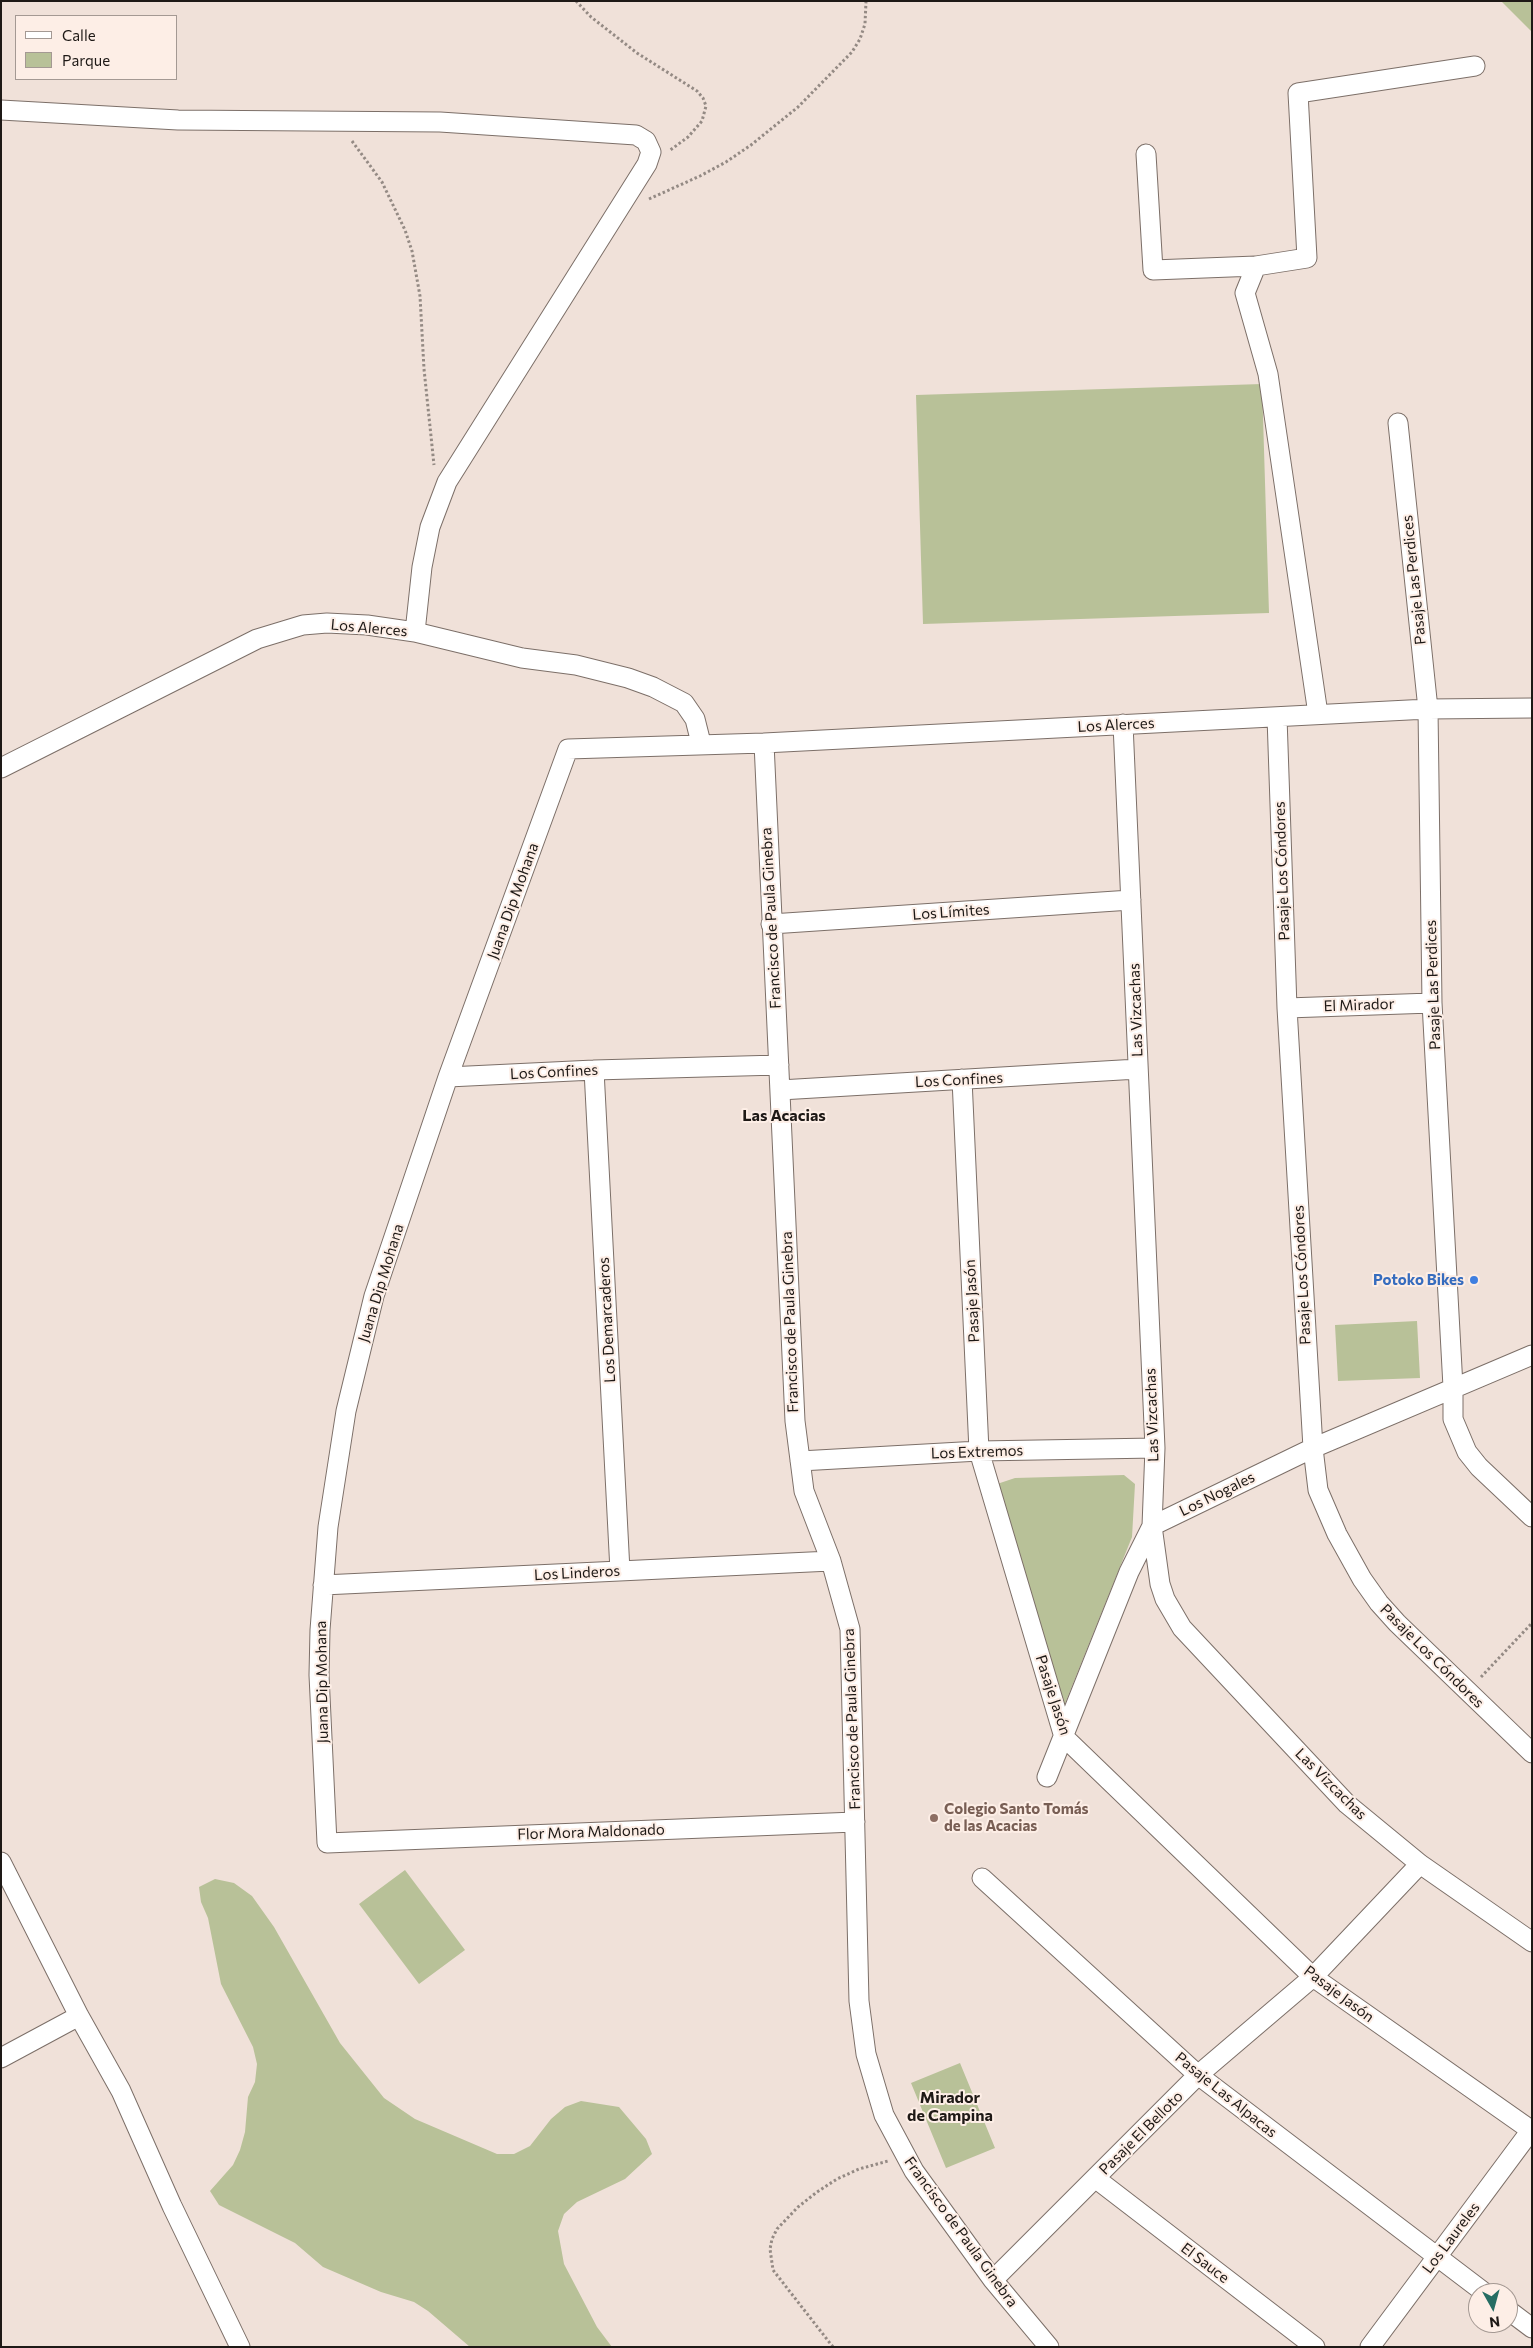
<!DOCTYPE html>
<meta charset="utf-8">
<style>
body{margin:0}
#map{position:relative;width:1533px;height:2348px;overflow:hidden;background:#f0e1d9;font-family:Commissioner,sans-serif}
canvas{display:block}
.frame{position:absolute;inset:0;border:2px solid #1e1916;pointer-events:none}
.legend{position:absolute;left:15px;top:15px;width:162px;height:65px;box-sizing:border-box;background:#fdeee6;border:1px solid #a49993;margin:0;padding:6px 9px;list-style:none;font-size:15px;color:#1e1916}
.legend li{display:flex;align-items:center;gap:10px;height:25px}
.legend b{width:25px;border:1px solid #a49993}
.north{position:absolute;left:1468px;top:2283px;width:50px;height:50px;box-sizing:border-box;background:#fdeee6;border:1px solid #a49993;border-radius:50%;rotate:173deg;font-size:14px;font-weight:700;line-height:20px;text-align:center;color:#1e1916}
.north::after{content:'';display:block;margin:auto;width:18px;height:22px;background:#256d63;clip-path:polygon(50% 0,100% 100%,50% 72%,0 100%)}
</style>
<div id="map">
<canvas width="1533" height="2348"></canvas>
<div class="frame"></div>
<ul class="legend">
<li><b style="height:6px;background:#fff"></b>Calle</li>
<li><b style="height:14px;background:#b8c198"></b>Parque</li>
</ul>
<div class="north">N</div>
</div>
<script>
const c = document.querySelector('canvas').getContext('2d');
c.lineJoin = 'round';
function paint(path, color) { c.fillStyle = color; c.fill(path, 'evenodd'); }
const poly = rows => new Path2D(rows.map(r => 'M' + r).join(''));
function stroke(path, color, width, dash) { c.strokeStyle = color; c.lineWidth = width; c.lineCap = dash ? 'butt' : 'round'; c.setLineDash(dash || []); c.stroke(path); }
function drawText(font, color, halo, rows, align = 'center') {
  c.font = font + ' Commissioner,sans-serif'; c.lineWidth = 4; c.setLineDash([]); c.textBaseline = 'middle'; c.strokeStyle = halo; c.fillStyle = color; for (const [text, x, y, turn = 0] of rows) {
    c.save(); c.translate(x, y); c.rotate((+turn || 0) * Math.PI / 180); c.textAlign = isNaN(turn) ? turn : align; if (halo) c.strokeText(text, 0, 0); c.fillText(text, 0, 0); c.restore();
  }
}
paint(poly([
 [1501,1,1532,1,1532,32],
 [1262,384,1269,613,923,624,916,395],
 [1417,1321,1420,1378,1338,1381,1335,1325],
 [1124,1475,1135,1484,1132,1537,1064,1706,997,1484,1015,1478],
 [405,1870,465,1950,419,1984,359,1904],
 [215,1879,234,1883,252,1896,274,1927,340,2043,384,2098,415,2119,497,2154,514,2154,530,2146,551,2119,565,2107,581,2101,619,2107,646,2139,652,2154,625,2179,577,2202,564,2214,558,2231,564,2264,597,2327,612,2347,470,2347,428,2311,414,2302,381,2292,323,2267,295,2243,219,2205,210,2191,233,2165,240,2150,245,2132,248,2097,255,2082,257,2064,253,2047,221,1984,208,1918,201,1902,199,1887],
 [960,2063,995,2148,946,2168,911,2083]
]), '#b8c198');
const minor = poly([
 [1,110,178,120,440,122,636,135,646,141,651,152,647,164,447,482,430,527,422,567,415,632],
 [1146,154,1153,270,1256,266],
 [1398,423,1428,709,1432,1003,1453,1387,1453,1419,1467,1452,1479,1467,1532,1517],
 [1318,714,1268,374,1245,293,1256,266,1307,258,1298,93,1475,66],
 [1277,717,1287,1008,1313,1448,1318,1490,1337,1534,1362,1579,1379,1603,1397,1623,1532,1753],
 [1123,724,1155,1448,1152,1526,1160,1584,1165,1599,1182,1628,1347,1804,1420,1864,1532,1942],
 [764,743,795,1421,804,1491,831,1561,850,1629,859,2001,866,2054,884,2115,914,2171,993,2280,1049,2347],
 [1,768,257,639,303,625,327,623,367,625,415,632,522,658,576,665,628,678,653,687,684,703,695,719,701,743],
 [771,924,1131,900],
 [1287,1008,1432,1003],
 [594,1070,620,1571],
 [448,1077,594,1070,779,1065],
 [962,1079,979,1451,1064,1737,1313,1977,1532,2131],
 [780,1090,1138,1069],
 [800,1461,979,1451,1155,1448],
 [323,1585,831,1561],
 [1047,1777,1129,1572,1152,1526,1313,1448,1532,1355],
 [855,1822,327,1843,319,1675,320,1630,328,1527,346,1411,374,1296,448,1077,568,749,764,743,1428,709,1532,708],
 [1,1862,79,2016,121,2091,172,2206,240,2347],
 [982,1878,1198,2075,1485,2293],
 [1,2058,79,2016],
 [1095,2178,1315,2347],
 [993,2280,1198,2075,1313,1977,1420,1864],
 [1508,2310,1532,2328],
 [1370,2347,1532,2129]
]);
stroke(minor, '#7c6f68', 21);
stroke(poly([
 [576,1,591,17,637,53,697,91,703,98,706,106,702,121,688,137,669,151],
 [352,141,382,182,405,230,412,251,420,296,424,369,434,465],
 [649,199,700,176,726,162,751,145,798,107,852,52,860,39,865,24,866,1],
 [1481,1677,1532,1623],
 [833,2347,773,2270,770,2249,772,2239,777,2229,798,2207,817,2192,837,2179,859,2169,888,2161]
]), '#948a84', 3, [2.5, 2.5]);
stroke(minor, '#fff', 19);
for (const [x, y, r, color] of [
 [1474,1280,5,"#3f7fe0"],
 [934,1818,5,"#8d6e63"]
]) { const dot = new Path2D(); dot.arc(x, y, r, 0, 2 * Math.PI); c.fillStyle = color; c.fill(dot); stroke(dot, '#fdeee6', 2); }
drawText('15px', '#1e1916', '#fdeee6', [
 ["Pasaje Las Perdices",1414,580,-96],
 ["Los Alerces",369,628,5],
 ["Los Alerces",1116,725,-3],
 ["Pasaje Los Cóndores",1282,871,-92],
 ["Juana Dip Mohana",513,901,-70],
 ["Los Límites",951,912,-4],
 ["Francisco de Paula Ginebra",771,918,-93],
 ["Pasaje Las Perdices",1433,985,-92],
 ["El Mirador",1359,1005,-2],
 ["Las Vizcachas",1136,1010,-92],
 ["Los Confines",554,1072,-3],
 ["Los Confines",959,1080,-3],
 ["Pasaje Los Cóndores",1302,1275,-93],
 ["Juana Dip Mohana",381,1283,-73],
 ["Pasaje Jasón",972,1301,-93],
 ["Los Demarcaderos",607,1320,-93],
 ["Francisco de Paula Ginebra",790,1322,-92],
 ["Las Vizcachas",1152,1415,-92],
 ["Los Extremos",977,1452,-2],
 ["Los Nogales",1217,1494,-26],
 ["Los Linderos",577,1573,-3],
 ["Pasaje Los Cóndores",1432,1656,45],
 ["Juana Dip Mohana",322,1682,-91],
 ["Pasaje Jasón",1053,1695,72],
 ["Francisco de Paula Ginebra",852,1719,-92],
 ["Las Vizcachas",1331,1784,45],
 ["Flor Mora Maldonado",591,1832,-2],
 ["Pasaje Jasón",1339,1994,37],
 ["Pasaje Las Alpacas",1226,2095,39],
 ["Pasaje El Belloto",1141,2133,-45],
 ["Francisco de Paula Ginebra",961,2232,54],
 ["Los Laureles",1451,2238,-53],
 ["El Sauce",1205,2263,37]
]);
drawText('bold 15px', '#366cbe', '#fdeee6', [
 ["Potoko Bikes",1464,1280]
], 'right');
drawText('bold 15px', '#785e54', '#fdeee6', [
 ["Colegio Santo Tomás",944,1809],
 ["de las Acacias",944,1826]
], 'left');
drawText('bold 16px', '#1e1916', '#fdeee6', [
 ["Las Acacias",784,1116],
 ["Mirador",950,2098],
 ["de Campina",950,2116]
]);
</script>
